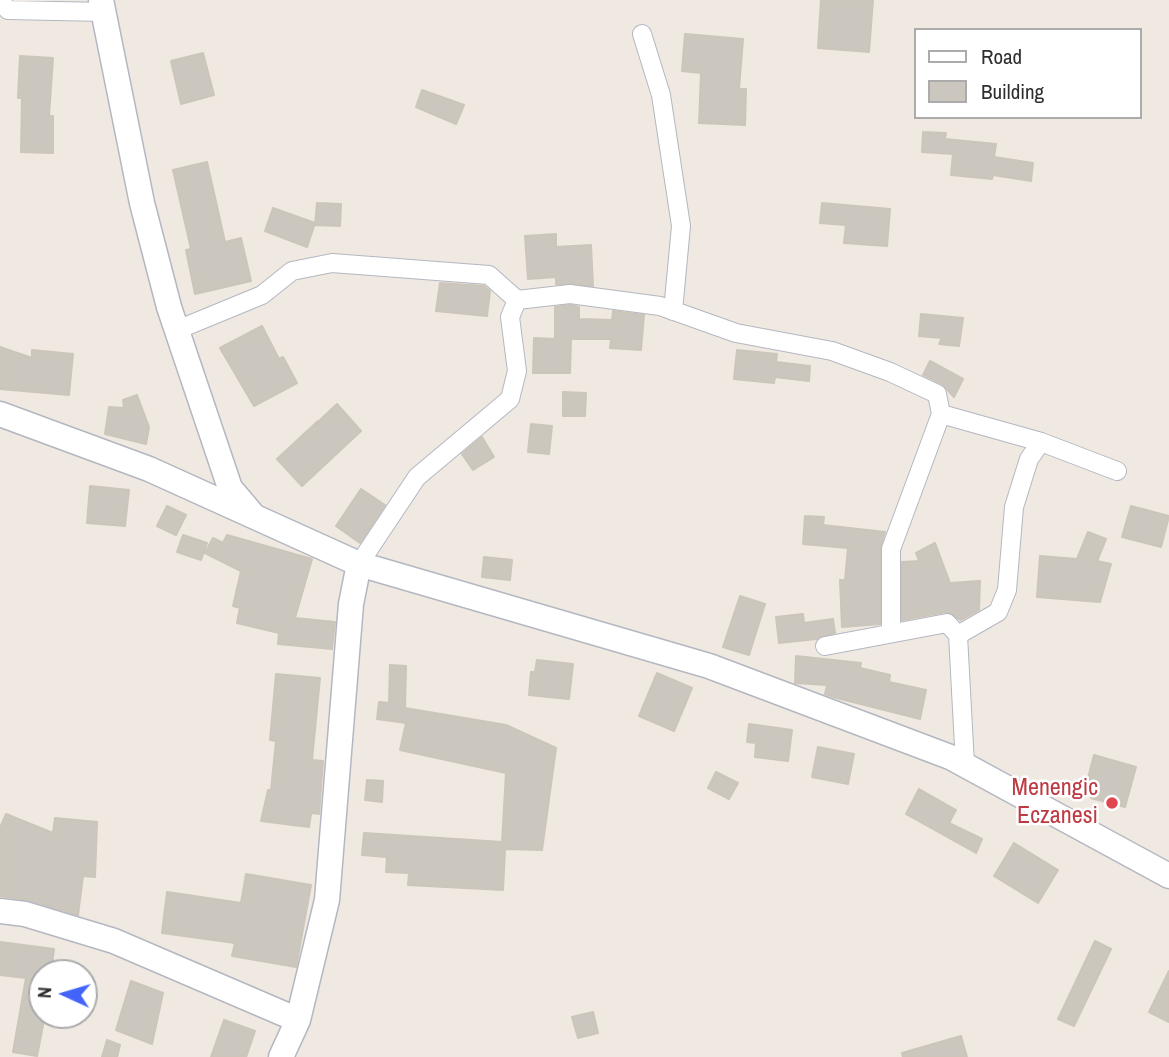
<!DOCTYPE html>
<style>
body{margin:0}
#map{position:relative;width:1169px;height:1057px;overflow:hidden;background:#efe9e1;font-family:"Archivo Narrow",sans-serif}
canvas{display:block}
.legend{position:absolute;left:914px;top:28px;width:228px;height:91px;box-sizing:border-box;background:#fff;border:2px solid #ababab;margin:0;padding:9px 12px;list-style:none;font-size:21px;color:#2e2e2e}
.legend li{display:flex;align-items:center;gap:14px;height:35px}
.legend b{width:35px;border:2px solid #ababab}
.north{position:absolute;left:28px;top:959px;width:70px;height:70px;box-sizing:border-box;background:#fff;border:2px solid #ababab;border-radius:50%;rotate:274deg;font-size:19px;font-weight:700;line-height:28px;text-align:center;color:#2e2e2e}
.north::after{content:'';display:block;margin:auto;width:24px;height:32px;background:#4264fb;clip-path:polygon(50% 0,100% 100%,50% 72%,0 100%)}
</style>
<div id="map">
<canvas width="1169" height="1057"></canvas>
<ul class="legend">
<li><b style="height:9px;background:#fff"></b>Road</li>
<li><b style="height:19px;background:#cbc7bf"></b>Building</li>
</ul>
<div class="north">N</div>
</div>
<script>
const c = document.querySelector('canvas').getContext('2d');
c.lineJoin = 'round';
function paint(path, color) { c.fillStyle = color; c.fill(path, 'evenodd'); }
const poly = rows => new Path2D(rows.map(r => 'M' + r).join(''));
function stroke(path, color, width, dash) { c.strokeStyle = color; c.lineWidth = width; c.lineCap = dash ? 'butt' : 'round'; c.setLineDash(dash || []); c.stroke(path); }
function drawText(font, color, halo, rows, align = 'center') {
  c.font = font + ' "Archivo Narrow",sans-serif'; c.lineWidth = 5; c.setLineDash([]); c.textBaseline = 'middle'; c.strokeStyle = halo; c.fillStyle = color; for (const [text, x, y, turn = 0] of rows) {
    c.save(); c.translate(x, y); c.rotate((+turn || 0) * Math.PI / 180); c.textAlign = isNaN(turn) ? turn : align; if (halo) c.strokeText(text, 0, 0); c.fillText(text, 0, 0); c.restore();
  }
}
const building = poly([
 [821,0,873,0,869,52,818,48,821,0],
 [685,34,743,39,739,89,746,89,745,125,699,123,701,73,682,71,685,34],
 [203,53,214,95,181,104,171,61,203,53],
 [20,56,53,58,49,116,53,116,53,153,21,152,22,98,18,98,20,56],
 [422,90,464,105,456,124,416,107,422,90],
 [923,132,946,133,945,139,996,144,994,157,1033,163,1031,181,993,175,992,179,951,175,953,154,922,152,923,132],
 [207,162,225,242,241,238,251,281,195,294,186,250,191,249,173,170,207,162],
 [317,203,341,204,340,226,315,225,317,203],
 [822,203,890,209,887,246,844,243,846,225,820,223,822,203],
 [273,208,315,223,307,247,265,231,273,208],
 [556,234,556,247,591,245,593,286,556,284,556,277,528,279,525,236,556,234],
 [440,283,484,286,490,291,487,316,436,311,440,283],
 [570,305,579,307,579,319,612,320,613,311,644,315,641,350,610,348,611,339,571,339,570,373,533,373,534,338,555,339,555,307,570,305],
 [921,314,963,318,959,346,939,344,942,338,919,336,921,314],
 [262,326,279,359,283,357,297,383,254,406,220,348,262,326],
 [0,347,32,358,32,350,73,354,69,395,0,389,0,347],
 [737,350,777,354,776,362,810,366,809,381,775,377,774,383,734,379,737,350],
 [930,361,963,379,954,397,942,384,923,375,930,361],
 [563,392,586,393,585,416,563,416,563,392],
 [137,395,149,427,146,444,105,434,109,407,124,408,123,400,137,395],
 [337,404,361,431,302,486,277,459,318,421,321,425,320,420,337,404],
 [531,424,552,426,549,454,528,452,531,424],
 [482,437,494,457,473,470,462,454,482,437],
 [90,486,129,490,125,526,87,523,90,486],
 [361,489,385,505,360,543,336,526,361,489],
 [167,506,186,515,176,535,157,526,167,506],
 [1131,506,1169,516,1161,547,1122,537,1131,506],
 [805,516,824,517,823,525,885,532,880,549,880,624,842,627,840,580,845,580,848,548,803,544,805,516],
 [1088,532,1106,539,1097,561,1111,564,1100,602,1037,597,1040,556,1077,559,1088,532],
 [183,535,207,543,201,560,177,552,183,535],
 [227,535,312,559,295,618,335,622,332,649,278,644,279,633,237,623,240,608,233,606,241,571,205,553,213,538,223,543,227,535],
 [935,543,950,583,980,581,979,610,961,620,946,612,902,620,902,562,919,561,916,553,935,543],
 [484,557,512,560,510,580,482,577,484,557],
 [740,596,765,604,749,655,723,647,740,596],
 [803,614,804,623,833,619,835,633,816,639,779,643,776,617,803,614],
 [796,656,861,663,860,668,890,675,889,682,926,690,920,719,837,698,825,694,827,685,795,683,796,656],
 [537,660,573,664,569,699,529,695,531,672,535,672,537,660],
 [390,665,406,666,405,708,506,725,556,748,542,850,505,849,503,890,408,885,409,873,386,872,387,857,362,855,364,833,502,842,506,773,400,750,406,723,377,719,379,702,389,703,390,665],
 [657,673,692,688,674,731,639,716,657,673],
 [276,674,320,678,312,760,323,761,319,814,311,813,309,827,261,821,268,790,271,790,276,741,270,740,276,674],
 [749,724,792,730,788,761,755,757,756,743,747,742,749,724],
 [818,747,854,754,848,784,812,777,818,747],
 [1094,755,1136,767,1125,807,1091,798,1094,788,1086,786,1094,755],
 [716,772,738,783,729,799,708,788,716,772],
 [367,780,383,781,382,802,365,800,367,780],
 [919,789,956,810,949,823,982,839,976,853,906,814,919,789],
 [6,814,53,833,55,818,97,822,95,877,83,876,78,915,29,900,0,896,0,828,6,814],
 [1014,843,1058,870,1038,903,994,876,1014,843],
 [246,874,311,885,296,967,232,956,235,943,162,933,167,892,241,903,246,874],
 [1095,941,1111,949,1074,1026,1058,1019,1095,941],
 [0,942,54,949,51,973,42,973,42,1015,45,1015,37,1056,13,1052,26,978,0,975,0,942],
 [1169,971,1169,1022,1149,1012,1169,971],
 [131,981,163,993,152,1044,116,1030,131,981],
 [593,1012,598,1033,578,1038,572,1017,593,1012],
 [224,1020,255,1031,246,1057,211,1057,224,1020],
 [961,1036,967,1057,903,1057,902,1053,961,1036],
 [107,1040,120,1045,117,1057,102,1057,107,1040]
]);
paint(building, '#cbc7bf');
stroke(building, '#cbc5ba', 2);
const street = poly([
 [0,0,8,10,104,12],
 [642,34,661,95,681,226,673,311],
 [177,330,262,295,292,271,332,263,489,275,517,300],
 [941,414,1041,442],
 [359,564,417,477,510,399,517,371,510,317,517,300,570,294,660,306,736,333,832,351,890,372,937,394,941,414,891,549,891,633],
 [825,646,947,623,958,635],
 [965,765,958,635,998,612,1007,590,1014,507,1029,459,1041,442,1117,471]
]);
const secondary = poly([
 [101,0,142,203,169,307,230,488,252,514],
 [0,414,149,469,359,564,709,666,950,757,1169,876],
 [0,911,25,914,114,941,298,1020],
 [281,1057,298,1020,327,900,351,604,359,564]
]);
stroke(street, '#b4b7c1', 20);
stroke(secondary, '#b4b7c1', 27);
stroke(street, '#fff', 18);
stroke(secondary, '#fff', 24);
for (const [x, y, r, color] of [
 [1112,803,7,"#e0444e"]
]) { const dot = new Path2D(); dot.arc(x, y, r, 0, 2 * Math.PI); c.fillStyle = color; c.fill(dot); stroke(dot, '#fff', 2.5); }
drawText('24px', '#be3a42', '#fff', [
 ["Menengic",1098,789],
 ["Eczanesi",1098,817]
], 'right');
</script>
